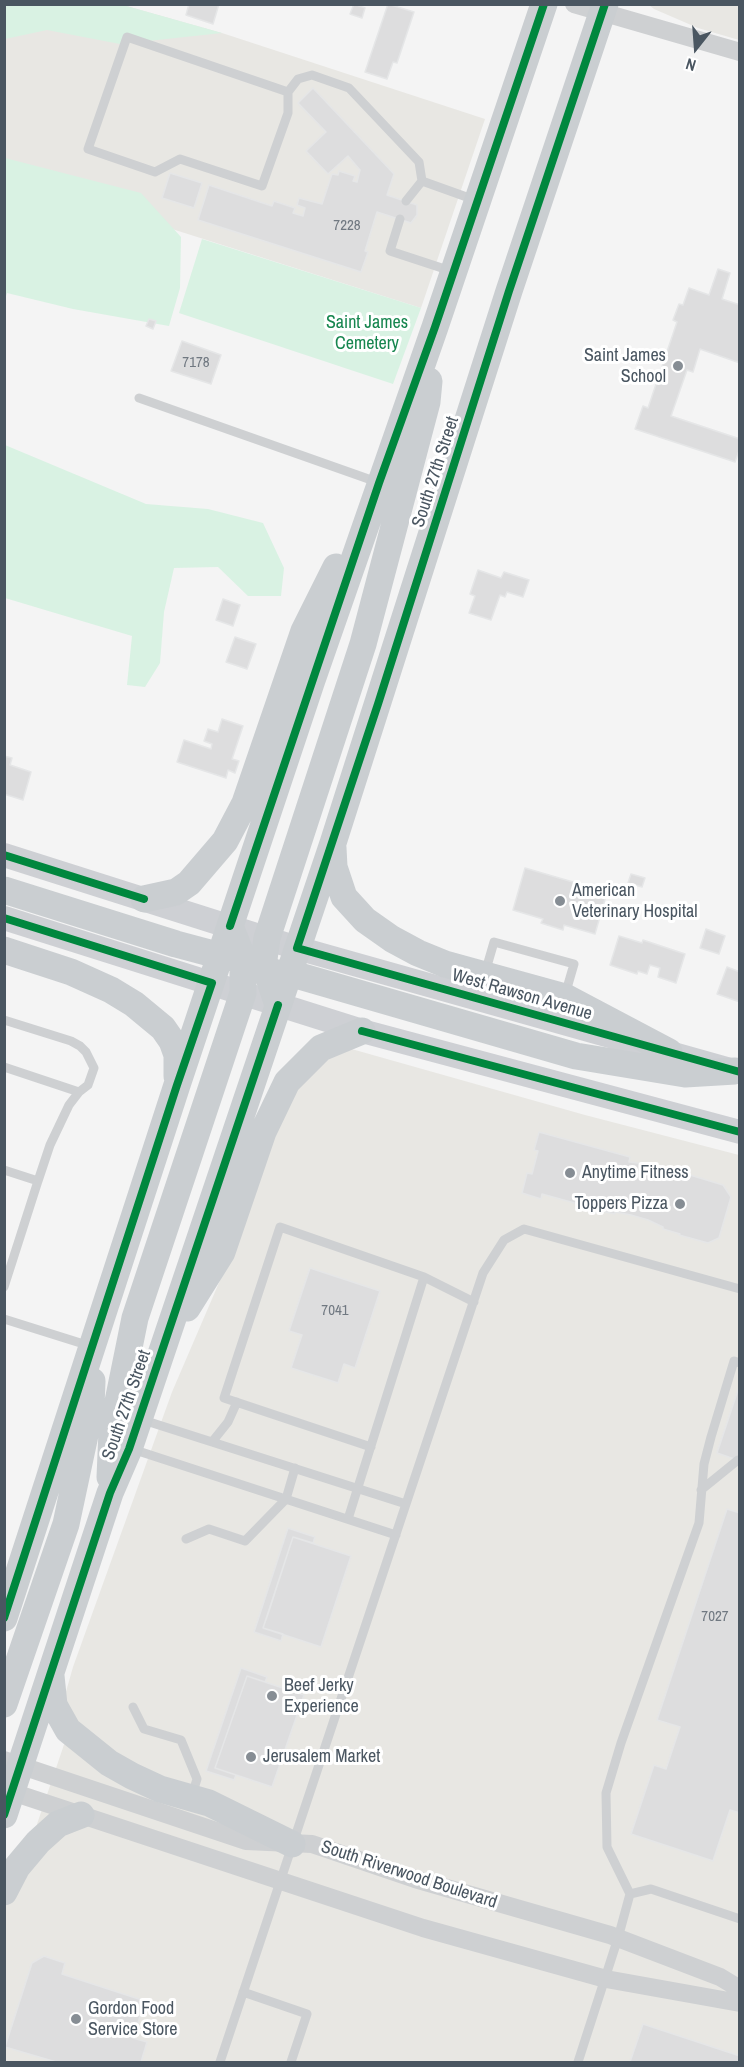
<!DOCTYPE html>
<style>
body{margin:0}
#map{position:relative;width:744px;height:2067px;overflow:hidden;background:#f4f4f4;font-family:"Archivo Narrow",sans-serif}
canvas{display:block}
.frame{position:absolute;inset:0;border:6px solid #4a5661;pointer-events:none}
.north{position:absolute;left:666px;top:18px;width:60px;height:60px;-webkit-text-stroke:4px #fff;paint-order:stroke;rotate:197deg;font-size:16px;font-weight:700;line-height:24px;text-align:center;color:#4a5661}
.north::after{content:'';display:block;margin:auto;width:21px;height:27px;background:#4a5661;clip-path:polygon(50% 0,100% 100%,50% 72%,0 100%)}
</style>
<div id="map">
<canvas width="744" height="2067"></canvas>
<div class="frame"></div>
<div class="north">N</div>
</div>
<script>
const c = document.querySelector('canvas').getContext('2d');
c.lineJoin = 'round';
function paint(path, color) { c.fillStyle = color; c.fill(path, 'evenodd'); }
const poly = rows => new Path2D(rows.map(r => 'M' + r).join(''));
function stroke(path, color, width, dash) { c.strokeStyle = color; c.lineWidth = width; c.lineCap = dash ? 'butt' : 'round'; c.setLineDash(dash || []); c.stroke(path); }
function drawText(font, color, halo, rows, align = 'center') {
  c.font = font + ' "Archivo Narrow",sans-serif'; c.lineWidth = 6; c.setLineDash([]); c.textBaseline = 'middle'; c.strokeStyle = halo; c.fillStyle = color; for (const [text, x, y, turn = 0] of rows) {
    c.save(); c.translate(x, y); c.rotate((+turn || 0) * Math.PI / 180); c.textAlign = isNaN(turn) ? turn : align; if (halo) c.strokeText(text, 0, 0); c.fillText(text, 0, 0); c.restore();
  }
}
paint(poly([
 [5,5,123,5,222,33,485,119,421,308,5,176],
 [649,5,739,5,739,40,698,28,654,9],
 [348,1048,585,1115,739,1155,739,2062,5,2062,5,1908,17,1883,72,1721,65,1695,73,1667,172,1392,224,1271,281,1112,316,1061]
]), '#e8e7e3');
paint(poly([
 [4,5,123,5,222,33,120,44,47,30,5,39],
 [5,158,141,193,181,237,180,288,169,326,73,309,7,293,5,299],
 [202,239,421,308,393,384,179,313],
 [5,445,146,504,208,509,263,523,284,568,281,596,248,596,218,567,174,568,164,612,160,663,145,687,127,685,132,636,5,598]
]), '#d9f2e3');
const building = poly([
 [189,4,219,4,213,24,186,15,189,4],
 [354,4,365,8,362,18,350,14,354,4],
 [388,4,414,12,397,63,393,62,387,79,365,72,388,4],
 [313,88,394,174,387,195,417,205,417,215,411,223,377,212,365,251,368,252,361,272,198,220,209,185,272,206,274,201,295,208,293,213,303,216,305,208,297,205,299,198,322,204,332,174,338,175,339,171,355,176,353,181,357,182,360,170,348,156,328,174,306,151,326,132,298,103,313,88],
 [170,173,202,183,194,208,162,198,170,173],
 [718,269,730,273,722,299,740,305,740,363,700,349,693,372,687,370,671,416,740,439,740,448,735,462,635,429,643,406,648,408,677,322,673,320,679,304,683,305,689,288,709,295,718,269],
 [149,319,156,321,153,329,146,326,149,319],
 [182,341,221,355,211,384,171,371,182,341],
 [478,570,501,578,504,572,529,580,523,597,507,592,505,597,500,595,491,620,469,613,475,596,470,594,478,570],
 [223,599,240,605,233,626,216,620,223,599],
 [235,637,256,644,247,669,226,662,235,637],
 [222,719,243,726,232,759,239,761,235,773,228,770,226,778,177,762,184,740,211,749,212,744,204,741,208,729,218,732,222,719],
 [4,756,12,758,10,765,31,772,23,800,4,794,4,756],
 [525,868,607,892,595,934,564,925,563,930,541,923,543,919,513,910,525,868],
 [631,874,645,878,642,887,628,883,631,874],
 [706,929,725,936,719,954,700,948,706,929],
 [619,936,642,943,643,940,685,954,676,983,658,977,660,968,650,965,647,974,638,971,637,974,610,965,619,936],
 [727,967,740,972,740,1002,717,994,727,967],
 [539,1132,630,1157,629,1162,646,1164,679,1176,680,1172,723,1185,731,1197,719,1238,708,1243,679,1235,680,1234,663,1229,663,1227,648,1220,631,1215,615,1212,615,1214,597,1210,596,1213,577,1208,578,1204,542,1194,541,1199,522,1193,527,1173,532,1174,538,1151,534,1150,539,1132],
 [310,1268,380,1291,355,1368,344,1364,338,1383,291,1368,302,1335,289,1331,310,1268],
 [739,1387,740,1388,740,1461,717,1453,739,1387],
 [727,1509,740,1513,740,1813,730,1810,713,1861,631,1834,654,1765,666,1769,680,1727,657,1720,727,1509],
 [288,1528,315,1537,313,1543,293,1537,268,1614,263,1628,283,1634,281,1641,254,1632,288,1528],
 [293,1537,351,1556,321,1647,263,1628,293,1537],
 [241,1668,267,1677,265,1682,247,1676,215,1768,236,1775,234,1780,206,1771,241,1668],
 [247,1676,304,1695,272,1787,215,1768,247,1676],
 [44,1956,65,1963,62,1974,145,2001,133,2038,147,2042,141,2062,56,2062,5,2047,32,1963,44,1956],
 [643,2024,740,2056,740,2062,630,2062,643,2024]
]);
paint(building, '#ddddde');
stroke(building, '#e5e6e7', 1.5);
stroke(poly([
 [288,92,127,37,88,149,155,172,180,159,262,186,288,113,288,92,298,79,312,75,349,88,419,162,422,181],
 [406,201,422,181,475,200],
 [400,219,390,251,451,271],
 [139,398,377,482],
 [485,973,494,942,574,964,565,995],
 [4,1020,71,1041,80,1046,86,1052,94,1068,88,1085,79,1092,69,1105,50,1145,38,1181],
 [4,1067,79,1092],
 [4,1170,38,1181,4,1287],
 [4,1319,90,1346],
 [140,1419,406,1504],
 [212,1442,228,1422,237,1402],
 [371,1447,224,1398,280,1227,424,1277,474,1302],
 [132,1449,396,1535],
 [701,1490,738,1460],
 [348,1519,424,1277],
 [186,1539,209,1529,245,1541,286,1499,295,1468],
 [133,1707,144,1729,181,1740,197,1779,192,1795],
 [630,1894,651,1889,740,1919],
 [243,1992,307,2014,291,2062],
 [220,2062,483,1273,504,1240,524,1229,740,1289],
 [578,2062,618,1938,630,1894,607,1847,606,1793,621,1743,699,1523,704,1464,711,1437,734,1361,740,1363]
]), '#ced0d2', 9);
stroke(poly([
 [574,4,740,52],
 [4,1760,246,1841,312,1844,415,1879,610,1935,720,1977,740,1989],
 [12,1792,423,1928,606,1979,740,2003]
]), '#ced0d2', 18);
stroke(poly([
 [4,855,297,948,727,1069],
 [4,918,362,1031,740,1132]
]), '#ced0d4', 24);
stroke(poly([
 [333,848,334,867,344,897,365,920,392,939,418,953,445,964,565,997,669,1052],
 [4,890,176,944,221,956,239,959],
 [144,899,176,892,189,883,225,841,245,803,304,631,336,567],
 [4,950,71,972,111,990,134,1004,163,1028,172,1041,177,1055,177,1076],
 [272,973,289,973,576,1056,685,1074,735,1071],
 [278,1005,267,972,264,959,267,938,363,644,427,402,429,381],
 [187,1308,222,1252,263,1132,287,1082,321,1048,362,1031],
 [110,1477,112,1431,135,1318,243,993,243,959,230,926],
 [4,1618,177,1085,311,683,435,327,544,4],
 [51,1676,54,1705,68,1730,109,1763,132,1776,160,1789,209,1803,292,1844],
 [4,1704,66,1524,91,1407,92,1381],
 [4,1815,110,1493,129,1449,333,843,509,291,605,4],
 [4,1892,17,1867,38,1842,58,1824,81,1815]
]), '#caced1', 27);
stroke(poly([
 [605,4,509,291,378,704,297,948,740,1072],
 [4,855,144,899],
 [4,918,212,983,177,1085,4,1618],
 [230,926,379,483,435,327,544,4],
 [362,1031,740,1132],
 [4,1815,110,1493,129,1449,278,1005]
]), '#00873e', 8);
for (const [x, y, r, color] of [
 [678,366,6,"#868d94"],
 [560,901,6,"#868d94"],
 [570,1173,6,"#868d94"],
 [680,1204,6,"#868d94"],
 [272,1696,6,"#868d94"],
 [251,1757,6,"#868d94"],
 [76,2019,6,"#868d94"]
]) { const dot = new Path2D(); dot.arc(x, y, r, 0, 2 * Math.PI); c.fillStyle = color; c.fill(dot); stroke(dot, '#fff', 2); }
drawText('15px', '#707881', null, [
 ["7228",347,226],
 ["7178",196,363],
 ["7041",335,1311],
 ["7027",715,1617]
]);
drawText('18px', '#17864f', '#fff', [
 ["Saint James",367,323],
 ["Cemetery",367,344]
]);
drawText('18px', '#4a5661', '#fff', [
 ["Saint James",666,356,"right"],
 ["School",666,377,"right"],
 ["American",572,891],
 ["Veterinary Hospital",572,912],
 ["Anytime Fitness",582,1173],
 ["Toppers Pizza",668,1204,"right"],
 ["Beef Jerky",284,1686],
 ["Experience",284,1707],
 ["Jerusalem Market",263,1757],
 ["Gordon Food",88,2009],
 ["Service Store",88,2030]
], 'left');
drawText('18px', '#4a5661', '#fff', [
 ["South 27th Street",436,472,-72],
 ["West Rawson Avenue",522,995,16],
 ["South 27th Street",127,1405,-71],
 ["South Riverwood Boulevard",409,1875,18]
]);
</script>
